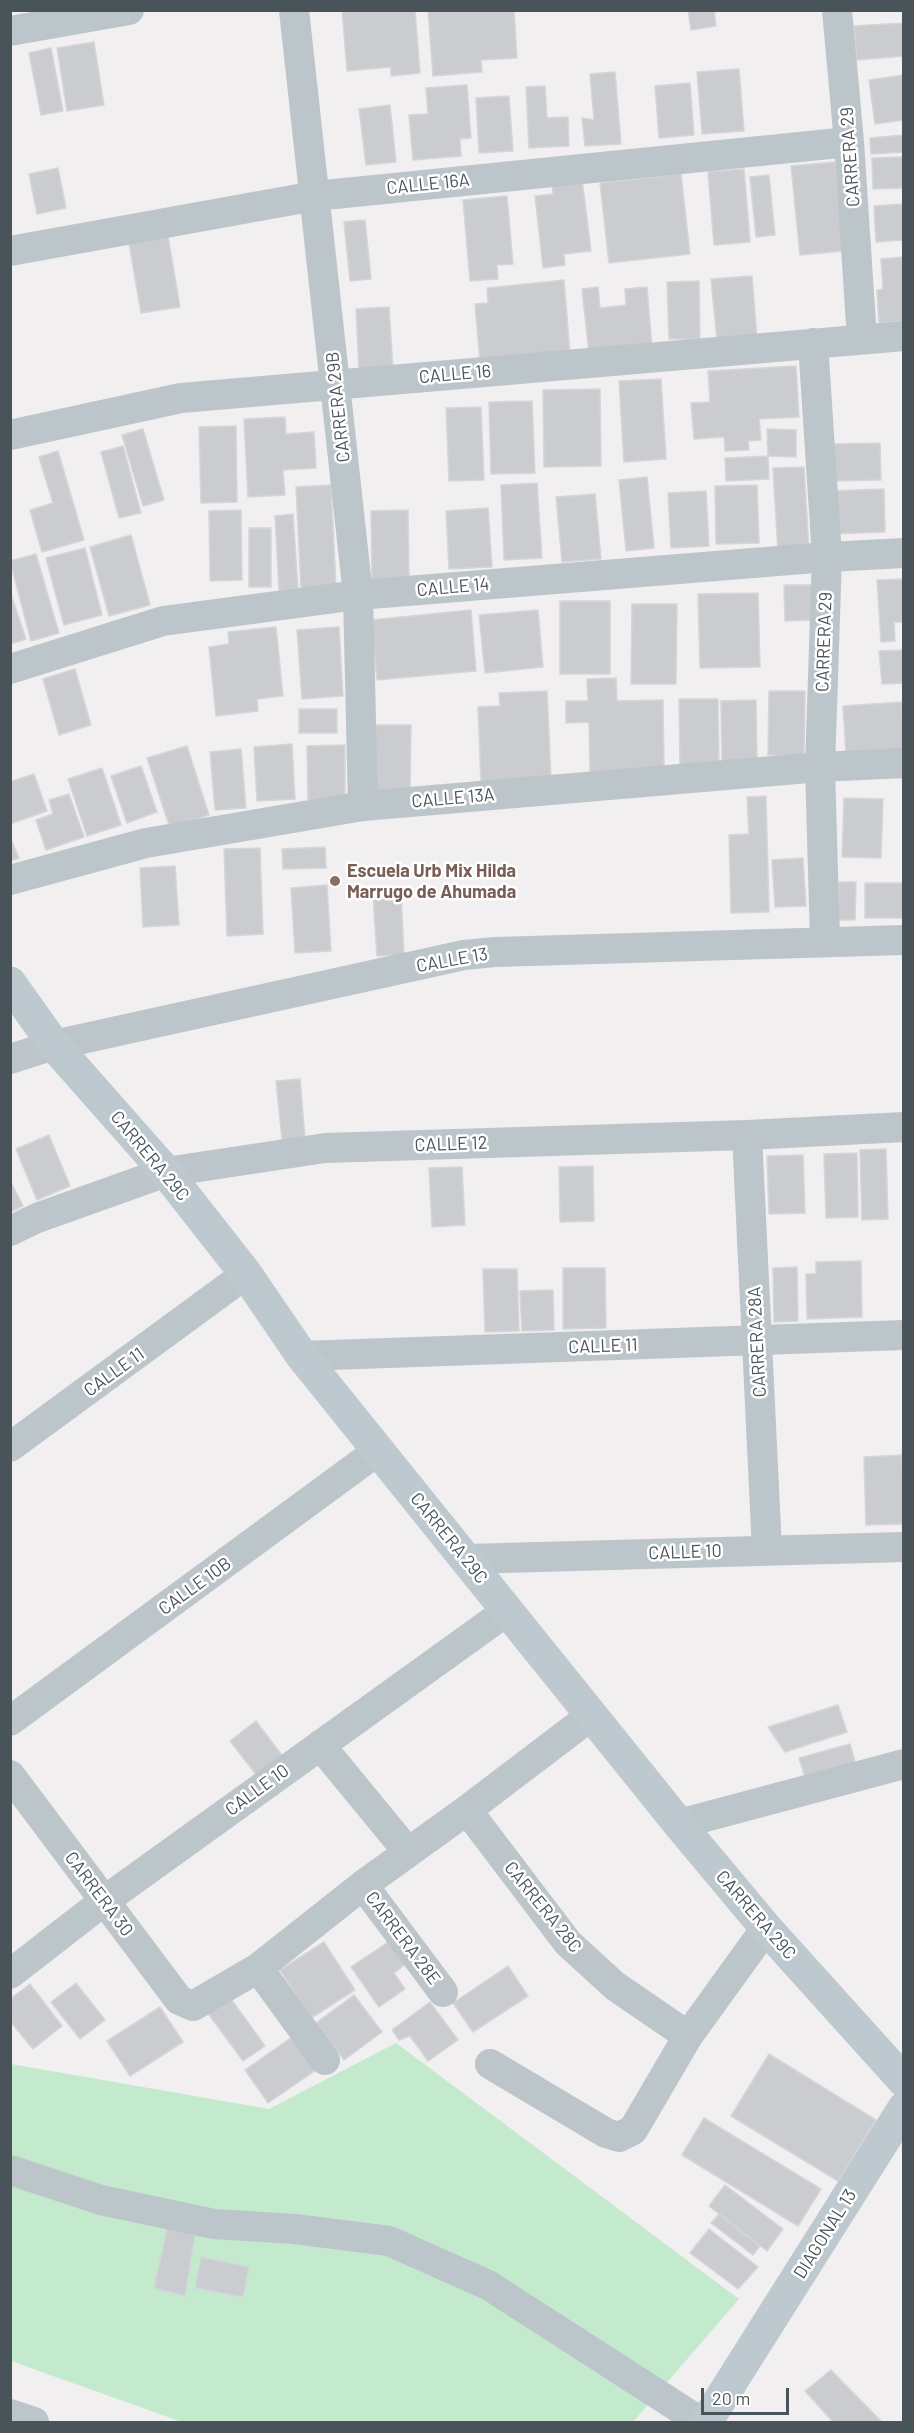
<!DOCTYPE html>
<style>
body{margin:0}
#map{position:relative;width:914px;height:2433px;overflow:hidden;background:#f1eff0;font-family:Barlow,sans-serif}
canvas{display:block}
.frame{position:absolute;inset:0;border:12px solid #49545a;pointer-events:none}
.scale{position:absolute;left:701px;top:2388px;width:88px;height:27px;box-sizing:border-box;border:3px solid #49545a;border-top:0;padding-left:8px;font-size:18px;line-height:21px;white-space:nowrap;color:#49545a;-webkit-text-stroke:4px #fff;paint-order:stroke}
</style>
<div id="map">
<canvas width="914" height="2433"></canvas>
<div class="frame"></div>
<div class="scale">20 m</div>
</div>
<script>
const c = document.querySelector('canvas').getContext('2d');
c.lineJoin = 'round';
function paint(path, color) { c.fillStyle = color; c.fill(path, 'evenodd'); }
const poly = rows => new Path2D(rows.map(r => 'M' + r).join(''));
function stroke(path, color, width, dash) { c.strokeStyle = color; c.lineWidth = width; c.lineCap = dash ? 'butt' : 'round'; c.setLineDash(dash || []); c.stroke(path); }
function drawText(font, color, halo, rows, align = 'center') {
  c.font = font + ' Barlow,sans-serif'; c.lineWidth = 5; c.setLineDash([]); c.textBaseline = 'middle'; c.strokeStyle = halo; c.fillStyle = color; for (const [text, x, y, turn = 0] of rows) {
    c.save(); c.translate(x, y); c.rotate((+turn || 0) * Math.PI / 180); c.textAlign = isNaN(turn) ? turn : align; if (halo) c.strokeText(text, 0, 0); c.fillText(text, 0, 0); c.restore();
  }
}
paint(poly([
 [396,2043,739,2299,633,2422,182,2422,11,2361,11,2064,269,2109]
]), '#c3eacd');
const building = poly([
 [342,10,415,10,420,73,391,76,391,67,347,71,342,10],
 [428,10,514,10,517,58,481,60,482,72,433,76,428,10],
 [688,10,714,10,716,26,691,30,688,10],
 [904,23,904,56,857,60,854,26,904,23],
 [94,42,104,105,67,111,57,48,94,42],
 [51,48,63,111,41,115,29,53,51,48],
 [739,69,744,131,702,134,697,72,739,69],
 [615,72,621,144,585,146,582,118,594,120,590,74,615,72],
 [904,75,904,120,875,124,869,80,904,75],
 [690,83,694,135,659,138,655,86,690,83],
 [467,85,471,138,460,139,461,156,413,160,409,115,428,114,426,88,467,85],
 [545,86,547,118,568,117,569,146,529,148,526,87,545,86],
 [509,96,513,151,479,153,476,98,509,96],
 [390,105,396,162,366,165,359,109,390,105],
 [904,135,904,152,871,154,870,138,904,135],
 [904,157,904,188,873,189,872,158,904,157],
 [835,162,843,251,800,255,791,166,835,162],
 [58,168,66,208,37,214,29,174,58,168],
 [744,169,750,242,714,245,708,172,744,169],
 [681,174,690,254,609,263,600,183,681,174],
 [769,175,775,235,756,237,750,177,769,175],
 [582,179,591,251,564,254,565,265,543,268,535,196,553,194,552,182,582,179],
 [507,196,513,264,497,265,498,279,470,281,463,200,507,196],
 [904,204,904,240,876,242,874,206,904,204],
 [365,220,371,279,350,281,344,222,365,220],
 [168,236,180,307,141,313,129,243,168,236],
 [904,257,904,321,879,323,877,290,883,289,881,259,904,257],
 [752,276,757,337,717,341,711,279,752,276],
 [564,280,570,354,480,362,475,304,488,303,487,288,564,280],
 [699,281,700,339,669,339,667,282,699,281],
 [598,287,600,308,626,305,625,289,647,287,652,348,589,354,582,289,598,287],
 [389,307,393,369,359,370,356,309,389,307],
 [796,366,799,417,759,419,761,440,748,441,749,450,725,451,724,437,694,439,691,403,710,402,708,371,796,366],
 [661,379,666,459,624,462,619,381,661,379],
 [600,389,601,466,544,467,543,390,600,389],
 [532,401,535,473,491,474,489,402,532,401],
 [481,407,484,480,449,481,446,408,481,407],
 [285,417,286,434,314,432,316,468,283,470,285,495,248,497,244,419,285,417],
 [236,426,237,502,201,503,199,427,236,426],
 [143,429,164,500,143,506,122,435,143,429],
 [767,429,796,430,796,457,768,456,767,429],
 [880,443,881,480,831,481,830,444,880,443],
 [123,446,141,513,119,518,101,452,123,446],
 [58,451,84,540,42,552,30,510,53,503,39,457,58,451],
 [768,456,769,479,726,481,725,458,768,456],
 [804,467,809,550,778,552,773,468,804,467],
 [647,477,654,548,626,551,619,480,647,477],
 [537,483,542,558,504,560,501,485,537,483],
 [331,485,336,587,301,589,296,487,331,485],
 [757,485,759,543,716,544,715,486,757,485],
 [884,489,885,532,831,534,829,491,884,489],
 [706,491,709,546,671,548,668,493,706,491],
 [595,494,601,559,562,562,556,497,595,494],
 [488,508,492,567,449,569,446,511,488,508],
 [241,510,242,580,210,581,209,511,241,510],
 [408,510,409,579,372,579,371,511,408,510],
 [293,514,298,589,279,590,275,516,293,514],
 [249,528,271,528,271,587,249,587,249,528],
 [131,535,150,605,109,616,90,547,131,535],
 [85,548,102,615,64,625,46,558,85,548],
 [36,554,59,633,31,641,10,561,36,554],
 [904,579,904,622,894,622,895,641,881,642,877,580,904,579],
 [784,585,812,585,813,620,785,621,784,585],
 [10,591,26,639,10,644,10,591],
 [758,593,760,667,700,668,698,594,758,593],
 [560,601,610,601,610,674,560,674,560,601],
 [632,604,677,604,676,684,631,684,632,604],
 [471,610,476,671,377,680,371,620,471,610],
 [538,610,543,667,485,673,479,615,538,610],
 [276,627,283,696,257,699,258,711,216,716,209,647,229,644,228,632,276,627],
 [339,627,343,696,302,699,297,630,339,627],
 [904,650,904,683,882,684,879,651,904,650],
 [75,669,91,725,59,735,43,679,75,669],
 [616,678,617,701,663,700,664,767,590,772,589,722,566,723,566,701,588,701,587,679,616,678],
 [547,691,551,779,481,782,478,707,500,706,499,693,547,691],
 [769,691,805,691,804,756,768,755,769,691],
 [679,699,718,699,719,767,680,767,679,699],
 [756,700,757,762,722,763,721,701,756,700],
 [902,702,904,752,846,755,843,706,902,702],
 [299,709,337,709,337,733,299,733,299,709],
 [373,725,411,725,410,794,373,794,373,725],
 [292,744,295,799,257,801,254,747,292,744],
 [345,745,345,800,308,800,307,746,345,745],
 [187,746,209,815,170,828,147,758,187,746],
 [241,749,246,808,215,810,210,752,241,749],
 [141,766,157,812,127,823,111,776,141,766],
 [102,768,121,825,87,836,68,779,102,768],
 [34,774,47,811,10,824,10,782,34,774],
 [69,794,84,837,46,850,36,820,53,814,49,800,69,794],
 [766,796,769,912,731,913,729,835,749,834,747,797,766,796],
 [844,798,883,799,881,858,842,857,844,798],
 [10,837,19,858,10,861,10,837],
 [325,847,326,868,283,869,282,849,325,847],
 [260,848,263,934,227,936,224,849,260,848],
 [803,858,806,906,775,907,772,860,803,858],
 [175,866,179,925,143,927,140,868,175,866],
 [839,882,856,882,855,920,838,920,839,882],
 [865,883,904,883,904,918,865,918,865,883],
 [327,885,331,951,295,953,291,888,327,885],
 [401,892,404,955,377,956,373,894,401,892],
 [300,1079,305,1138,282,1140,276,1081,300,1079],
 [49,1135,70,1186,37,1200,16,1149,49,1135],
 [886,1149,888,1219,862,1220,860,1150,886,1149],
 [857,1153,858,1217,826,1218,824,1154,857,1153],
 [803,1155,805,1213,769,1214,767,1156,803,1155],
 [593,1166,594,1221,560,1222,559,1167,593,1166],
 [462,1167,465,1225,432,1227,429,1168,462,1167],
 [10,1180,23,1206,10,1212,10,1180],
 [861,1261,862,1317,807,1319,806,1274,816,1274,816,1262,861,1261],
 [797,1267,798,1321,774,1322,773,1268,797,1267],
 [563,1268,605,1268,606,1328,563,1329,563,1268],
 [483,1269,517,1269,519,1331,485,1332,483,1269],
 [553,1290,554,1330,522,1331,520,1291,553,1290],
 [902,1455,904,1524,866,1525,864,1457,902,1455],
 [838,1705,847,1732,785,1752,768,1727,838,1705],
 [256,1721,284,1758,258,1777,230,1741,256,1721],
 [850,1744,857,1769,807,1783,799,1758,850,1744],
 [394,1938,410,1961,394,1973,405,1989,379,2007,351,1967,394,1938],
 [324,1942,355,1990,311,2018,280,1970,324,1942],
 [508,1966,528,1996,473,2032,453,2003,508,1966],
 [76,1983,105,2020,80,2039,51,2002,76,1983],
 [30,1984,62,2026,33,2049,10,2021,10,1999,30,1984],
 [226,1992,265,2046,243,2061,204,2008,226,1992],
 [354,1995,382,2032,344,2060,316,2023,354,1995],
 [430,2002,458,2040,428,2061,410,2036,399,2040,392,2030,430,2002],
 [160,2007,183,2042,130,2076,107,2041,160,2007],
 [299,2032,322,2066,268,2103,245,2070,299,2032],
 [769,2054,876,2120,838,2181,731,2116,769,2054],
 [704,2118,821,2189,798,2226,682,2155,704,2118],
 [725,2185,783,2229,767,2251,709,2206,725,2185],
 [719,2214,760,2246,753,2255,711,2223,719,2214],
 [168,2223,196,2229,185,2296,154,2288,168,2223],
 [709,2229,758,2267,738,2289,690,2253,709,2229],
 [201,2257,249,2267,243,2297,195,2288,201,2257],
 [831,2370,882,2422,833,2422,805,2391,831,2370]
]);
paint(building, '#caccd0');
stroke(building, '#d4d6da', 1.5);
stroke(poly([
 [294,10,358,595,363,806],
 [837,10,849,142,862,339],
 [10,31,129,10],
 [10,251,315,196,849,142],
 [813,343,827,557,820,767,825,941],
 [10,435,181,398,904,336],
 [10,669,163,621,358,595,827,557,904,553],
 [10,880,146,843,363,806,820,767,904,763],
 [10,1059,54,1045,464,955,495,952,904,940],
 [747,1135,767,1550],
 [10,1231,37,1218,166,1172,325,1148,747,1135,904,1127],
 [302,1356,904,1335],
 [10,1447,246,1274],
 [466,1559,904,1547],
 [10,1721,379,1450],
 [320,1745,408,1852],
 [10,1775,179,2000,193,2006,258,1968,363,1885,467,1810,592,1715],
 [467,1810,568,1943,615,1986,688,2036],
 [679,1824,904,1764],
 [363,1885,443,1992],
 [258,1968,325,2060],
 [10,1974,104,1901,507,1611],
 [490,2064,606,2133,619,2137,633,2130,688,2036,766,1928],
 [10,2170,101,2200,214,2224,295,2229,389,2241,488,2285,701,2422],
 [10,2414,34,2422]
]), '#bcc5ca', 30);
stroke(poly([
 [10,983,54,1045,166,1172,246,1274,302,1356,679,1824,766,1928,904,2081],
 [706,2422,904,2108]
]), '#bdc8cf', 33);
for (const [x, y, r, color] of [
 [335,881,6,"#8d6e63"]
]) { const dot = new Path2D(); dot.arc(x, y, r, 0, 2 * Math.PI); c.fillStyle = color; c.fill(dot); stroke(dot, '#fff', 2); }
drawText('18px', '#49545a', '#fff', [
 ["CARRERA 29",850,157,-94],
 ["CALLE 16A",428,184,-6],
 ["CALLE 16",455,374,-5],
 ["CARRERA 29B",338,407,-96],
 ["CALLE 14",453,587,-5],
 ["CARRERA 29",824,642,-88],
 ["CALLE 13A",453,798,-5],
 ["CALLE 13",452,960,-10],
 ["CALLE 12",451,1144,-2],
 ["CARRERA 29C",150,1156,50],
 ["CARRERA 28A",757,1342,-93],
 ["CALLE 11",603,1346,-2],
 ["CALLE 11",114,1372,-36],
 ["CARRERA 29C",449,1538,51],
 ["CALLE 10",685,1552,-2],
 ["CALLE 10B",195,1586,-36],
 ["CALLE 10",257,1790,-36],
 ["CARRERA 30",99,1894,53],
 ["CARRERA 28C",543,1907,51],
 ["CARRERA 29C",756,1915,49],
 ["CARRERA 28E",403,1938,53],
 ["DIAGONAL 13",825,2234,-58]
]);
drawText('bold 18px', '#785e54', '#fff', [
 ["Escuela Urb Mix Hilda",347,871],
 ["Marrugo de Ahumada",347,892]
], 'left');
</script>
